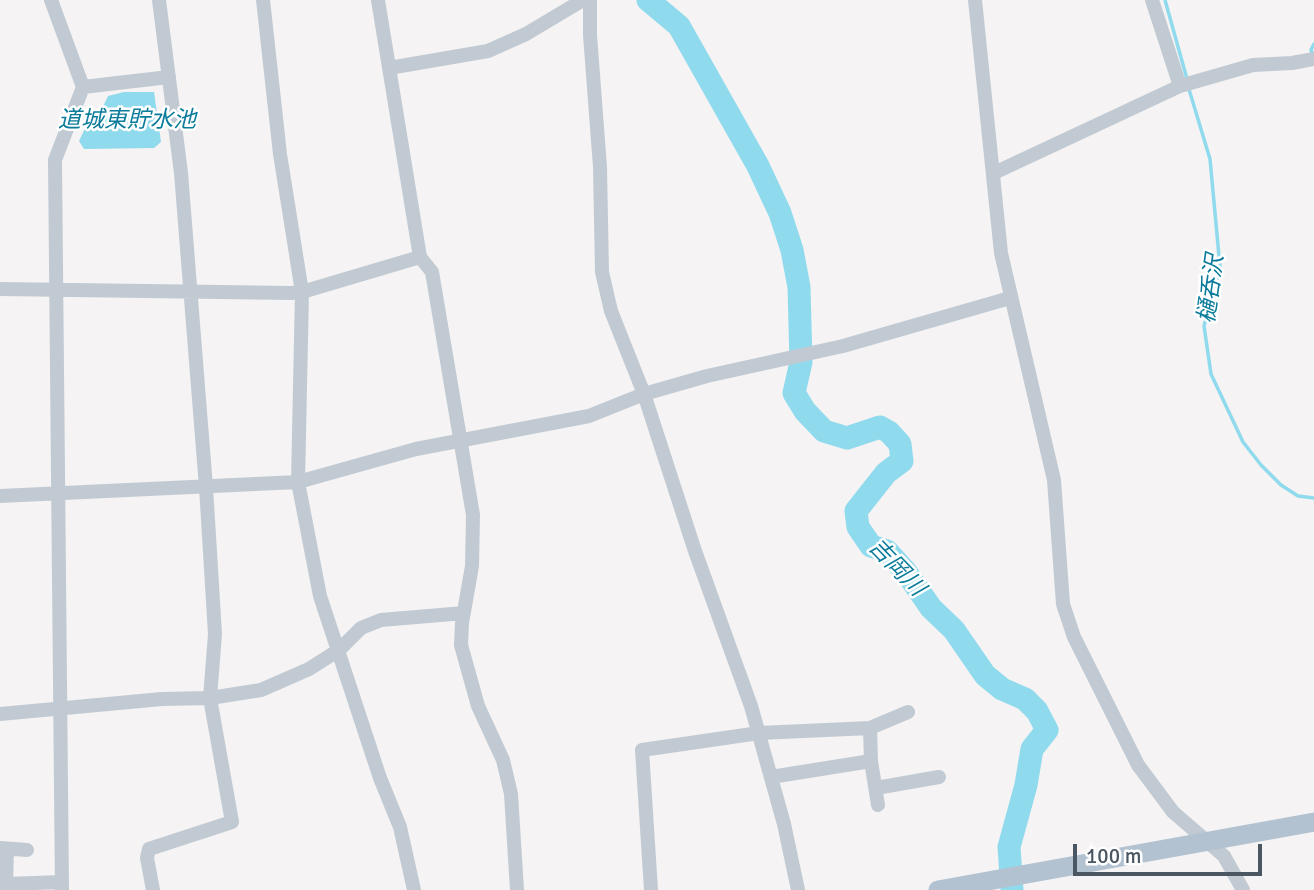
<!DOCTYPE html>
<meta charset="utf-8">
<style>
body{margin:0}
#map{position:relative;width:1314px;height:890px;overflow:hidden;background:#f5f3f3;font-family:Signika,sans-serif}
canvas{display:block}
.scale{position:absolute;left:1073px;top:844px;width:189px;height:32px;box-sizing:border-box;border:4px solid #4a5661;border-top:0;padding-left:9px;font-size:21px;line-height:24px;white-space:nowrap;color:#4a5661;-webkit-text-stroke:5px #fff;paint-order:stroke}
</style>
<div id="map">
<canvas width="1314" height="890"></canvas>
<div class="scale">100 m</div>
</div>
<script>
const c = document.querySelector('canvas').getContext('2d');
c.lineJoin = 'round';
function paint(path, color) { c.fillStyle = color; c.fill(path, 'evenodd'); }
const poly = rows => new Path2D(rows.map(r => 'M' + r).join(''));
function stroke(path, color, width, dash) { c.strokeStyle = color; c.lineWidth = width; c.lineCap = dash ? 'butt' : 'round'; c.setLineDash(dash || []); c.stroke(path); }
function drawText(font, color, halo, rows, align = 'center') {
  c.font = font + ' Signika,"Noto Sans JP",sans-serif'; c.lineWidth = 5; c.setLineDash([]); c.textBaseline = 'middle'; c.strokeStyle = halo; c.fillStyle = color; for (const [text, x, y, turn = 0] of rows) {
    c.save(); c.translate(x, y); c.rotate((+turn || 0) * Math.PI / 180); c.textAlign = isNaN(turn) ? turn : align; if (halo) c.strokeText(text, 0, 0); c.fillText(text, 0, 0); c.restore();
  }
}
paint(poly([
 [124,92,154,92,161,142,154,148,84,149,79,141,92,114,99,115,108,96]
]), '#90daee');
stroke(poly([
 [1165,0,1187,79],
 [1313,55,1311,50,1314,44],
 [1188,86,1210,159,1220,267,1204,326,1211,374,1243,442,1261,465,1281,485,1298,496,1314,498]
]), '#90daee', 3.5);
stroke(poly([
 [648,0,679,26,758,166,780,213,792,250,799,287,801,362,794,393,805,411,824,431,847,438,880,427,889,432,900,444,902,461,886,473,856,511,858,527,871,546,887,551,906,572,931,608,954,630,985,675,1002,689,1025,699,1037,711,1047,730,1032,749,1026,785,1009,847,1012,890]
]), '#90daee', 23);
stroke(poly([
 [51,0,83,87],
 [263,0,280,154,302,292,298,482,320,596,380,778,400,827,414,890],
 [378,0,420,257,432,272,473,515,472,566,462,623,461,645,478,706,503,760,511,794,517,890],
 [590,0,590,35,600,167,602,272,611,311,644,394,695,551,751,706,784,824,798,890],
 [975,0,1001,253,1054,480,1063,604,1074,637,1138,765,1173,812,1224,856,1243,890],
 [1152,0,1180,86],
 [389,68,488,51,526,34,583,0],
 [994,173,1180,86,1253,65,1292,63,1314,59],
 [0,289,291,293,302,292,420,257],
 [0,496,298,482,416,449,589,416,644,394,707,376,843,346,1010,298],
 [0,714,162,699,210,698,261,690,309,669,339,650,361,628,381,620,464,613],
 [870,728,871,761],
 [771,777,871,761,878,805],
 [876,788,939,777],
 [0,848,27,850],
 [6,884,7,849],
 [7,890,6,884,62,882],
 [62,890,55,160,83,87,169,77],
 [153,890,147,858,149,849,232,822,210,698,215,634,206,487,181,173,159,0],
 [651,890,642,750,759,733,870,728,908,712]
]), '#c1cad2', 14);
stroke(poly([
 [938,890,1314,822]
]), '#b3c2d1', 19);
drawText('italic 23px', '#0c7c9b', '#fff', [
 ["道城東貯水池",127,121],
 ["樋呑沢",1212,289,-82],
 ["吉岡川",896,568,46]
]);
</script>
